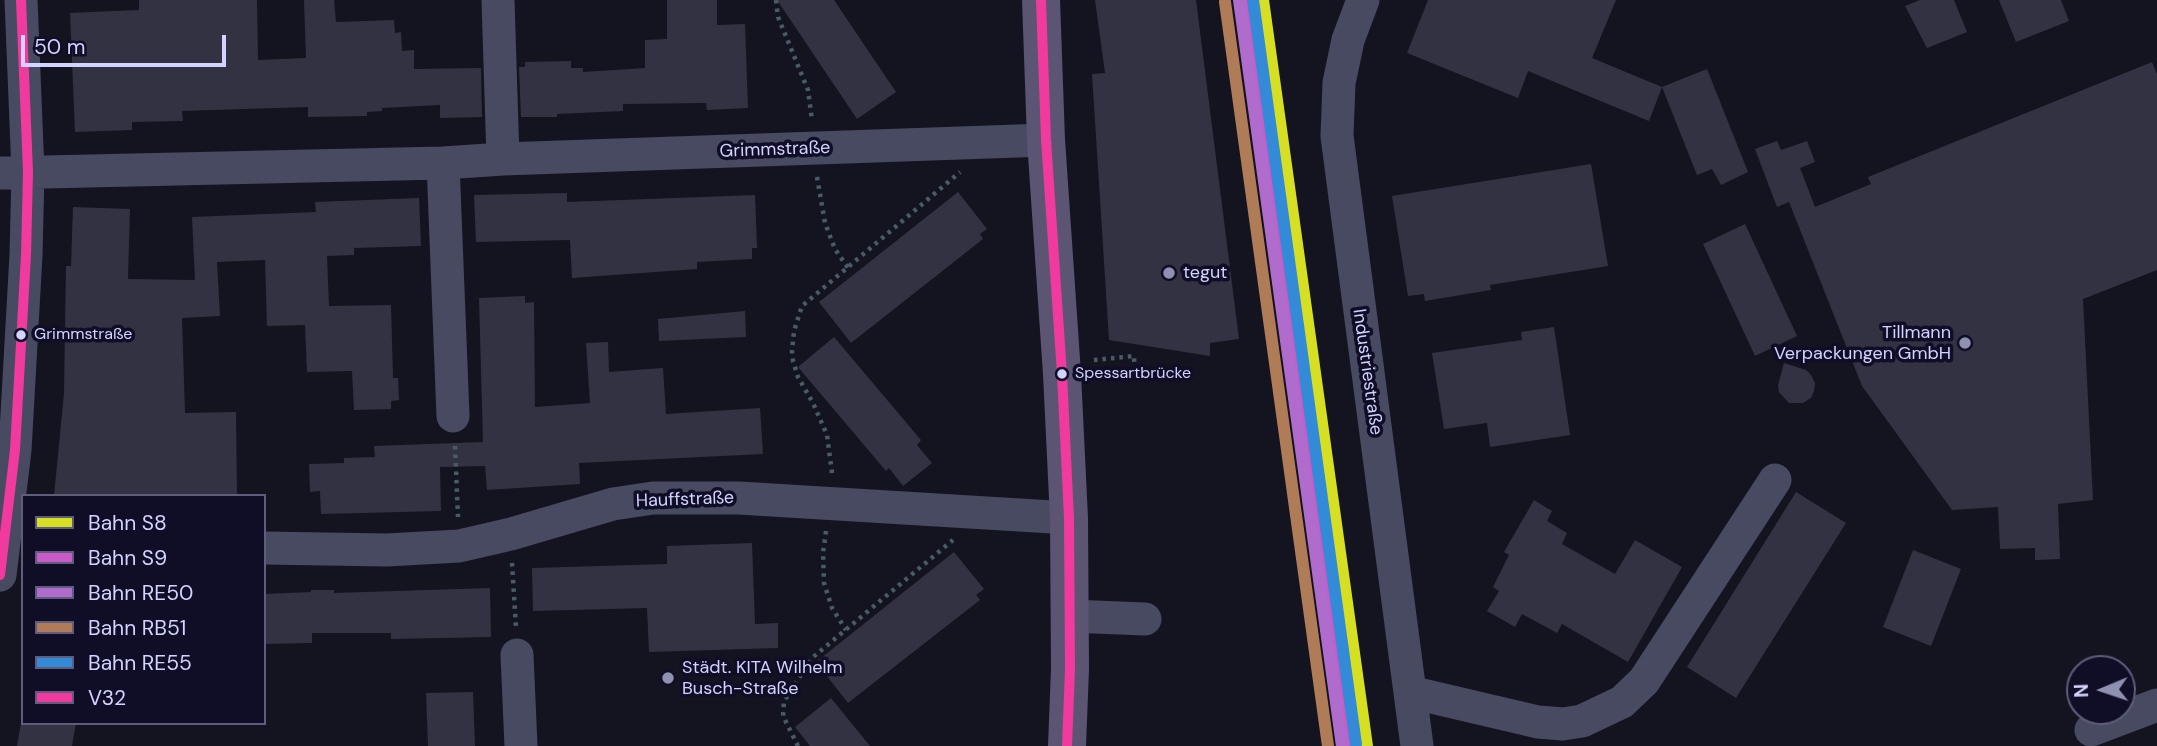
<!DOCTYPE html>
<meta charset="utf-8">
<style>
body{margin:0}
#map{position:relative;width:2157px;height:746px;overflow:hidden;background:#141420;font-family:"DM Sans",sans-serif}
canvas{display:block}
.legend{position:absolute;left:21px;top:494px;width:245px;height:231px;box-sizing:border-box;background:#100e26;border:2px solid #5e5d7d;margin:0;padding:9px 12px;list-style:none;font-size:21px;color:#d3d3ff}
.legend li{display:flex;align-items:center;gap:14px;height:35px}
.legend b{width:35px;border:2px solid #5e5d7d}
.north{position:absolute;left:2066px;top:655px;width:70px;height:70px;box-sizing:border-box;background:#100e26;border:2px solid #5e5d7d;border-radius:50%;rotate:268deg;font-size:19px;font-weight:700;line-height:28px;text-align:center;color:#d3d3ff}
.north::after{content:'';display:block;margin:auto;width:24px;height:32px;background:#9090b1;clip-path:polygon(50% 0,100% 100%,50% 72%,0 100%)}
.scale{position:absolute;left:21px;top:35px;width:205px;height:32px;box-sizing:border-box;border:4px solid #d3d3ff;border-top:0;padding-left:9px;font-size:21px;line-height:24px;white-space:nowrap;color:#d3d3ff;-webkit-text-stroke:5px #100e26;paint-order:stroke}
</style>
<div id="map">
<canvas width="2157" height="746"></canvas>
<ul class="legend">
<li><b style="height:9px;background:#d7df23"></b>Bahn S8</li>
<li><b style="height:9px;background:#cb5ac9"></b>Bahn S9</li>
<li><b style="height:9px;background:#b06ccc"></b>Bahn RE50</li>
<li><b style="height:9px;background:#b07c57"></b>Bahn RB51</li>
<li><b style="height:9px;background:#338bd7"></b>Bahn RE55</li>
<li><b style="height:9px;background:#f13a9d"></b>V32</li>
</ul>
<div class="north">N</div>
<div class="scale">50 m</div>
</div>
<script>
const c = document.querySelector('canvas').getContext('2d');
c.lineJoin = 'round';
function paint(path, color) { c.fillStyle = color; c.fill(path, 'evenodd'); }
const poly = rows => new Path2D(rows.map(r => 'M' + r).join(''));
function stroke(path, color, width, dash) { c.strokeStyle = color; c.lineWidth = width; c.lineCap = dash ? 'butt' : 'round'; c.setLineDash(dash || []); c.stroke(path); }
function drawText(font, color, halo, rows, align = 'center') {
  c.font = font + ' "DM Sans",sans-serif'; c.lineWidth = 7; c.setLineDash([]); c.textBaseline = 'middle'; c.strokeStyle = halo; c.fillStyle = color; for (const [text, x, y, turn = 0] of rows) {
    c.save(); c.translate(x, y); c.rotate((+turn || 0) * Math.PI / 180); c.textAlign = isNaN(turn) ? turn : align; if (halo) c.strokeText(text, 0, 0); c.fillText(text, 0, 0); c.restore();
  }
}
paint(poly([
 [139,0,257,0,258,60,306,58,304,0,334,0,336,22,394,20,395,33,401,32,402,51,414,50,414,69,481,68,482,117,440,118,440,105,382,108,382,111,367,112,367,116,308,117,308,107,182,111,183,121,132,122,132,130,75,132,70,13,139,10],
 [667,0,717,0,717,25,745,24,748,108,707,110,706,103,623,104,623,111,557,114,557,117,521,117,519,67,525,67,525,62,571,61,571,68,583,68,583,72,645,68,645,40,667,39],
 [777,0,834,0,896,92,857,119],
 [1095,0,1196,0,1239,339,1210,343,1210,356,1109,340,1092,74,1105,73],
 [1428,0,1616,0,1592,58,1662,87,1649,121,1528,71,1518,98,1407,53],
 [1920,0,1954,0,1967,32,1927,48,1905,6],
 [1999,0,2061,0,2069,21,2016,42],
 [2152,62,2157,74,2157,270,2083,299,2093,500,2058,504,2060,559,2035,560,2035,548,2000,549,1998,507,1952,510,1862,386,1789,202,1777,207,1755,149,1777,141,1781,150,1807,141,1815,162,1800,168,1815,207,1871,184,1868,177],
 [1707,69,1748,172,1721,185,1712,169,1697,175,1662,87],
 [1591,164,1608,266,1490,285,1491,290,1425,301,1424,294,1408,296,1392,196],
 [958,192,987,229,980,234,983,239,851,343,819,302],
 [567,193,567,202,755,195,757,248,752,248,752,259,697,262,697,269,572,278,570,240,476,242,474,195],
 [419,198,421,246,354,248,354,255,327,256,329,306,391,305,393,378,398,378,399,400,391,401,391,409,354,410,352,371,307,372,305,325,267,326,265,260,217,262,220,316,182,318,185,413,236,412,237,496,54,496,64,393,66,266,71,266,73,207,130,209,128,279,195,280,192,217,316,212,315,202],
 [1745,224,1797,336,1755,356,1703,244],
 [525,296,525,303,534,302,535,407,590,403,586,343,608,342,609,372,663,368,666,414,760,408,763,454,579,463,580,484,487,490,485,466,440,467,441,511,321,514,320,491,310,492,309,464,344,463,344,458,375,457,374,446,483,442,479,298],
 [745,311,746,337,659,341,658,319],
 [1554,327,1570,435,1490,447,1487,423,1444,429,1432,353,1522,340,1521,332],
 [834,337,921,440,917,445,932,463,903,486,889,468,886,471,798,367],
 [1784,363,1806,370,1811,375,1815,383,1814,391,1811,398,1803,403,1789,403,1779,392,1778,385],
 [1796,492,1846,523,1736,698,1687,667],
 [1534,500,1552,511,1547,521,1567,533,1562,544,1615,574,1635,540,1682,567,1628,662,1562,624,1557,633,1522,614,1515,627,1487,611,1499,591,1493,587,1509,555,1504,552],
 [752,543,755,624,778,623,778,648,649,652,647,608,533,611,532,568,667,564,667,546],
 [1913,550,1961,569,1931,646,1883,627],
 [954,552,984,589,976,595,980,600,848,703,816,662],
 [490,588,491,637,391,639,391,633,312,633,312,643,264,644,264,594,311,592,311,590,334,590,334,593],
 [473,692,475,746,428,746,426,693],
 [831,698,870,746,810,746,795,727],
 [21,723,76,723,72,746,17,746]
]), '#323242');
stroke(poly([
 [776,0,778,17,808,90,812,120],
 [817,177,825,223,835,249,848,268],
 [1094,360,1134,356,1135,380],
 [455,446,458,517],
 [832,473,827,435,813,403,798,377,793,361,792,351,794,331,802,306,960,172],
 [826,531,823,553,824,583,832,608,846,630],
 [512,563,516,628],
 [798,746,783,716,784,701,812,658,953,540]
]), '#495b67', 4.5, [3.5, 5]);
stroke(poly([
 [498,0,503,159],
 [1363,0,1348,40,1339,83,1337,136,1417,746],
 [443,163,453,416],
 [0,173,443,163,503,159,1046,140],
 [264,548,387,550,459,546,511,534,613,504,653,498,739,498,1069,518],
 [0,575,15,450,26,255,28,172,21,0],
 [1069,616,1145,619],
 [517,655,521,746],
 [1410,692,1538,722,1563,724,1582,721,1622,702,1644,681,1775,480],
 [2091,730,2157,705]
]), '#484a61', 33);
stroke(poly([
 [1041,0,1046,140,1062,374,1069,518,1070,669,1067,746]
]), '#5b5473', 38);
stroke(poly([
 [1041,0,1046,140,1062,374,1069,518,1070,669,1067,746],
 [0,575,15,450,26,255,28,172,21,0]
]), '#f13a9d', 10);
stroke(poly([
 [1263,0,1367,746]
]), '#d7df23', 12);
stroke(poly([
 [1249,2,1353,746]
]), '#cb5ac9', 12);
stroke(poly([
 [1239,0,1342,746]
]), '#b06ccc', 12);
stroke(poly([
 [1225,2,1328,746]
]), '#b07c57', 12);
stroke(poly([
 [1253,0,1356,744]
]), '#338bd7', 12);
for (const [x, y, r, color] of [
 [1169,273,7,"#9090b1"],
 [21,335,6,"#d3d3ff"],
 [1965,343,7,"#9090b1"],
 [1062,374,6,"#d3d3ff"],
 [668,678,7,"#9090b1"]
]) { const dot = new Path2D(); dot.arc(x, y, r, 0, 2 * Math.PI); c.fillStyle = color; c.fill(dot); stroke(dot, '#100e26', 2.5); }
drawText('16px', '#d3d3ff', '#100e26', [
 ["Grimmstraße",34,335],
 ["Spessartbrücke",1075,374]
], 'left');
drawText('18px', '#d3d3ff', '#100e26', [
 ["Grimmstraße",775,150,-2],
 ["Industriestraße",1367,372,82],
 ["Hauffstraße",685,500,-2]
]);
drawText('18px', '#d3d3ff', '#100e26', [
 ["tegut",1183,273],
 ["Tillmann",1951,333,"right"],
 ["Verpackungen GmbH",1951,354,"right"],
 ["Städt. KITA Wilhelm",682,668],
 ["Busch-Straße",682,689]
], 'left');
</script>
